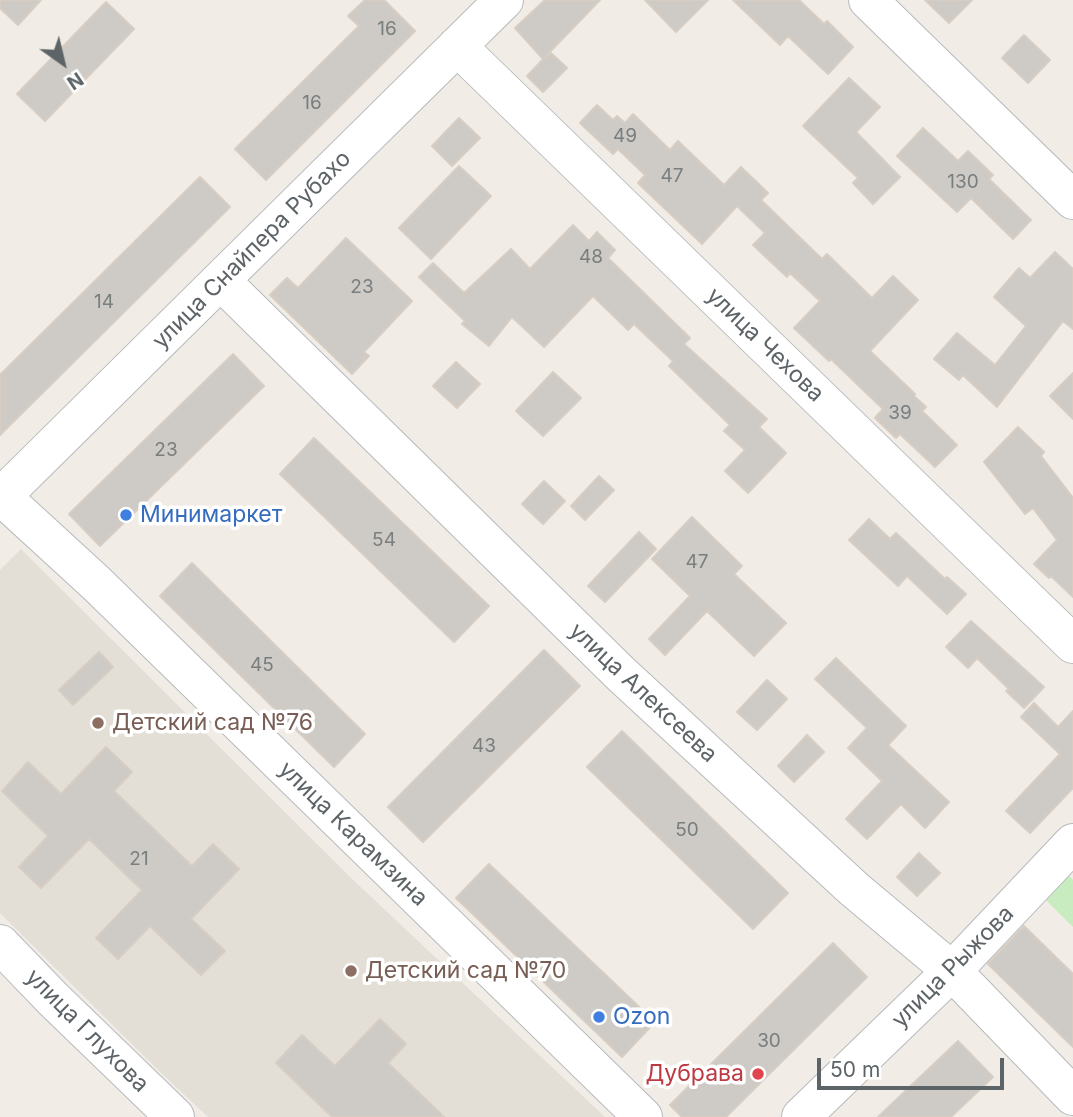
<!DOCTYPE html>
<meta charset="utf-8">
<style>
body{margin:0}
#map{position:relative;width:1073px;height:1117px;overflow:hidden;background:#f1ede6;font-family:Inter,sans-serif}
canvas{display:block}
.north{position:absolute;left:28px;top:28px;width:70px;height:70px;-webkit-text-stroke:5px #fff;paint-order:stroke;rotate:146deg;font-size:19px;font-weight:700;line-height:28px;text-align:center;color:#5d6468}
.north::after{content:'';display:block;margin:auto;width:24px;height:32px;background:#5d6468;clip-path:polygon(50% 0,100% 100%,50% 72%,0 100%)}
.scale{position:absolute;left:817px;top:1058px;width:187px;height:32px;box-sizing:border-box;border:4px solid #5d6468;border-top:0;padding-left:9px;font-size:21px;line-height:24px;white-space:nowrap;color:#5d6468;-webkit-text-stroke:5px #fff;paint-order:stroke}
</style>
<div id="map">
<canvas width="1073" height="1117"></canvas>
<div class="north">N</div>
<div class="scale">50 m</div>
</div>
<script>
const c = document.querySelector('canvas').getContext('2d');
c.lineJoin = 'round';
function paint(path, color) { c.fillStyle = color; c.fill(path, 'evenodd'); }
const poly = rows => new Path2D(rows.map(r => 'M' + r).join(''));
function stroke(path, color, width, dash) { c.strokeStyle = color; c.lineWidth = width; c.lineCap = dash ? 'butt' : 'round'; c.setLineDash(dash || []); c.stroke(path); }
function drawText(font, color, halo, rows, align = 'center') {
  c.font = font + ' Inter,sans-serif'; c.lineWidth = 7; c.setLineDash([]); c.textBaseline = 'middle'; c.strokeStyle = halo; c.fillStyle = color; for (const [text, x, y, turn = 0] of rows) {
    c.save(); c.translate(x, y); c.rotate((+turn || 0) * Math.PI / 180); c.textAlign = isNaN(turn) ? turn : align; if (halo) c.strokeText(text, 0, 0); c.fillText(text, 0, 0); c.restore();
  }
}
paint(poly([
 [21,549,349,876,605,1117,208,1117,155,1067,0,913,0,570]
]), '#e3ded6');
paint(poly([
 [1068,875,1073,880,1073,927,1045,899]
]), '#c8ebc0');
const building = poly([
 [0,0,41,0,18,25,0,8,0,0],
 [365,0,384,0,415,31,266,180,235,149,359,26,348,16,365,0],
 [545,0,600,0,543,59,515,28,545,0],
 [645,0,708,0,676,32,645,0],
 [733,0,799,0,824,24,827,21,853,47,828,74,788,36,780,45,733,0],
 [925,0,972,0,949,23,925,0],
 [106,2,134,29,45,121,17,94,106,2],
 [1024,35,1050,60,1028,83,1002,58,1024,35],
 [550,52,567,68,543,92,527,76,550,52],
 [849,78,880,107,856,132,900,177,873,204,853,183,858,178,803,126,849,78],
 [597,105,613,120,617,116,625,123,633,114,670,150,678,141,724,185,741,167,768,193,761,200,822,259,827,254,872,298,893,276,918,300,870,351,915,394,914,396,926,407,922,411,957,445,935,467,900,434,896,438,875,418,883,409,831,359,829,361,794,328,820,301,790,273,787,277,753,245,765,233,737,206,702,244,638,183,645,175,618,149,613,154,580,123,597,105],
 [459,118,480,138,452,166,432,146,459,118],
 [923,128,958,161,968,151,993,175,989,179,1031,220,1013,239,971,198,957,212,897,156,923,128],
 [459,166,491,196,431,259,399,228,459,166],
 [200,177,230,207,0,435,0,375,200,177],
 [573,225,589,241,597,232,615,250,608,258,690,338,684,344,767,419,759,427,786,453,748,493,725,471,745,450,724,431,730,425,669,366,673,361,634,324,628,330,593,296,544,347,512,317,489,346,462,324,465,321,419,277,433,263,464,293,511,249,530,269,573,225],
 [346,238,412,301,364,352,369,356,352,374,270,295,287,278,298,288,346,238],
 [1055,252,1073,269,1073,329,1063,321,997,407,963,375,959,380,934,359,957,333,995,365,1026,326,994,297,1019,268,1030,278,1055,252],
 [233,354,264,386,100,546,69,514,233,354],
 [456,362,480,384,457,408,433,386,456,362],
 [553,372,581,398,543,436,516,411,553,372],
 [1073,373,1073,419,1050,396,1073,373],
 [1018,427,1044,452,1041,456,1073,498,1073,597,1051,576,1049,578,1034,564,1057,540,1033,508,1025,514,984,462,1018,427],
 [314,438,489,606,454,642,280,474,314,438],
 [599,476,614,490,585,520,571,506,599,476],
 [544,481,565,501,543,524,522,504,544,481],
 [692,517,742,566,734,574,786,623,754,656,707,611,665,655,649,639,690,596,652,559,692,517],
 [869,519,890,539,896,533,945,579,947,577,966,594,947,614,907,576,898,586,849,540,869,519],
 [639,532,656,549,605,602,588,586,639,532],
 [192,563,365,734,334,767,160,596,192,563],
 [971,621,1044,687,1024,708,1006,691,1009,689,977,658,968,668,946,647,971,621],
 [544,650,580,686,423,842,388,807,544,650],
 [99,652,113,667,73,705,59,690,99,652],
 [836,658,906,726,888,745,949,802,925,828,901,804,867,839,846,819,882,781,848,748,867,728,815,679,836,658],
 [767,680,787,699,757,730,737,712,767,680],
 [1034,703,1058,727,1073,711,1073,788,1030,833,1006,811,1060,754,1021,717,1034,703],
 [622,731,788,893,753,929,587,767,622,731],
 [807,735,824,752,794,782,778,766,807,735],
 [106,747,132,772,114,791,192,866,213,844,239,869,191,919,225,951,201,975,150,926,118,959,96,938,142,890,89,839,41,888,19,867,48,836,2,791,28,762,61,794,106,747],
 [919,853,940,873,917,896,897,877,919,853],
 [489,864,655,1022,622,1057,456,898,489,864],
 [1024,926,1073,974,1073,1047,988,964,1024,926],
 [833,943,867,977,726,1117,682,1117,670,1105,833,943],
 [380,1019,406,1044,388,1063,444,1117,332,1117,276,1063,302,1035,335,1066,380,1019],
 [958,1041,993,1077,951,1117,878,1117,958,1041]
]);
paint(building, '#cecac5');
stroke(building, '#d7cdc3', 2);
const minor = poly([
 [868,0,1073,200],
 [457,46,1073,644],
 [222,282,621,674,854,889,952,971,1073,1096],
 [0,495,96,583,643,1117],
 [0,498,504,0],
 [0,944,53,999,175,1117],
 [801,1117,952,971,1073,843]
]);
stroke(minor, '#b6babe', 40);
stroke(minor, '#fff', 38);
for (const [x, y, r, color] of [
 [126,515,7,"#3f7fe0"],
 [98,723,7,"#8d6e63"],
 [351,971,7,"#8d6e63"],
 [599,1017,7,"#3f7fe0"],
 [758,1074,7,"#e0444e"]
]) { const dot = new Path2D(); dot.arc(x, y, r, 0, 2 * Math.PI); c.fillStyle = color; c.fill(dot); stroke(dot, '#fff', 2.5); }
drawText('19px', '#797e7f', null, [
 ["16",387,29],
 ["16",312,103],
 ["49",625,136],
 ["47",672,176],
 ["130",963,182],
 ["48",591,257],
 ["23",362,287],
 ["14",104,302],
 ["39",900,413],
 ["23",166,450],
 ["54",384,540],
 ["47",697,562],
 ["45",262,665],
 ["43",484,746],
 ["50",687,830],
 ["21",139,859],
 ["30",769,1041]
]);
drawText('23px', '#5d6468', '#fff', [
 ["улица Снайпера Рубахо",252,250,-45],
 ["улица Чехова",765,345,44],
 ["улица Алексеева",643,693,43],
 ["улица Карамзина",353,834,44],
 ["улица Рыжова",953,967,-45],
 ["улица Глухова",87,1031,45]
]);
drawText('23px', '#366cbe', '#fff', [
 ["Минимаркет",140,515],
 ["Ozon",613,1017]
], 'left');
drawText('23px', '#785e54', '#fff', [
 ["Детский сад №76",112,723],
 ["Детский сад №70",365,971]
], 'left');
drawText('23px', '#be3a42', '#fff', [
 ["Дубрава",744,1074]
], 'right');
</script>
